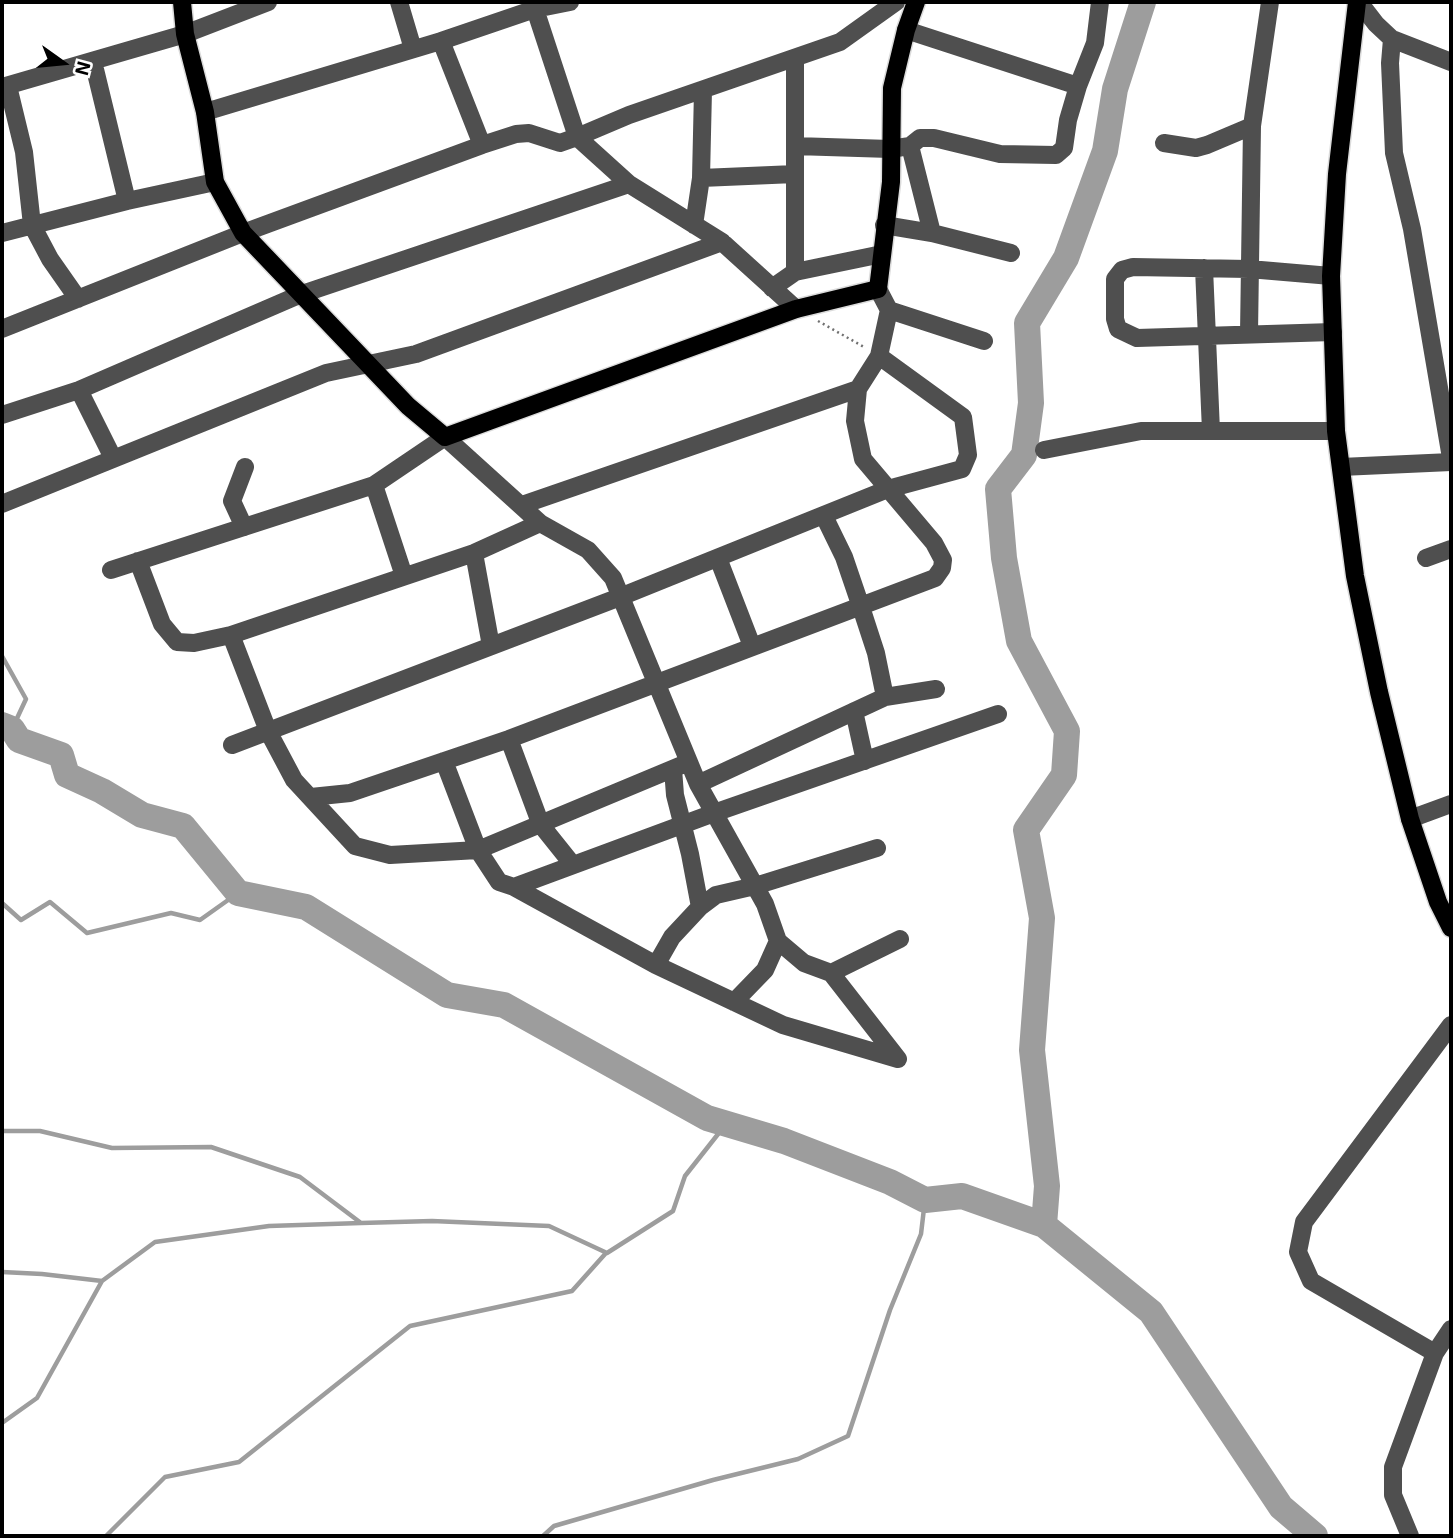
<!DOCTYPE html>
<style>
body{margin:0}
#map{position:relative;width:1453px;height:1538px;overflow:hidden;background:#fff;font-family:"Exo 2",sans-serif}
canvas{display:block}
.frame{position:absolute;inset:0;border:4px solid #000;pointer-events:none}
.north{position:absolute;left:28px;top:28px;width:70px;height:70px;-webkit-text-stroke:5px #fff;paint-order:stroke;rotate:105deg;font-size:19px;font-weight:700;line-height:28px;text-align:center;color:#000}
.north::after{content:'';display:block;margin:auto;width:24px;height:32px;background:#000;clip-path:polygon(50% 0,100% 100%,50% 72%,0 100%)}
</style>
<div id="map">
<canvas width="1453" height="1538"></canvas>
<div class="frame"></div>
<div class="north">N</div>
</div>
<script>
const c = document.querySelector('canvas').getContext('2d');
c.lineJoin = 'round';
const poly = rows => new Path2D(rows.map(r => 'M' + r).join(''));
function stroke(path, color, width, dash) { c.strokeStyle = color; c.lineWidth = width; c.lineCap = dash ? 'butt' : 'round'; c.setLineDash(dash || []); c.stroke(path); }
stroke(poly([
 [2,656,26,699,12,729],
 [2,903,21,920,50,902,87,933,171,913,200,920,238,893],
 [2,1131,40,1131,112,1148,211,1147,300,1177,361,1223,432,1221,549,1226,607,1253,673,1211,685,1176,726,1124],
 [2,1272,42,1274,102,1281,155,1242,269,1226,361,1223],
 [2,1423,37,1398,102,1281],
 [106,1536,165,1477,239,1462,410,1326,572,1291,606,1253],
 [543,1536,554,1526,713,1480,798,1459,848,1436,890,1310,921,1234,925,1200]
]), '#9d9d9d', 4.5);
stroke(poly([
 [2,725,12,729,19,740,61,755,67,775,102,791,142,815,183,826,238,893,306,907,447,995,504,1005,707,1118,784,1141,890,1182,925,1200,962,1196,1044,1225,1151,1312,1281,1507,1315,1536],
 [1044,1225,1047,1186,1032,1050,1042,918,1026,830,1064,775,1067,731,1019,641,1004,558,998,489,1024,455,1031,403,1027,323,1066,258,1105,151,1115,89,1143,2]
]), '#9d9d9d', 26);
const major = poly([
 [182,2,185,34,205,112,215,182,243,233,408,406,445,437,796,309,878,289,891,182,892,88,906,30,916,2],
 [1357,2,1337,174,1331,276,1336,431,1355,576,1379,692,1410,819,1438,902,1451,928]
]);
stroke(major, '#dbdbdb', 21);
stroke(poly([
 [818,321,864,347]
]), '#717171', 2.5, [2, 3.5]);
stroke(poly([
 [399,2,413,49],
 [1359,2,1376,24,1392,39,1451,62],
 [535,9,577,137,629,115,840,42,896,2],
 [906,30,1078,86],
 [1392,39,1390,63,1394,153,1412,229,1451,458],
 [441,41,482,145],
 [93,61,127,201],
 [8,86,24,152,32,225,50,259,78,299],
 [2,87,185,34,268,2],
 [205,112,441,41,535,9,570,2],
 [1164,143,1196,148,1207,145,1252,126],
 [795,146,890,149,910,146,920,138,934,138,1000,154,1056,155,1064,148,1068,120,1078,86,1095,43,1100,2],
 [910,146,932,233],
 [701,178,795,174],
 [694,225,701,178,703,90],
 [884,225,932,233,1011,253],
 [2,233,127,201,215,182],
 [1204,268,1211,431],
 [795,272,795,58],
 [1331,276,1249,269,1133,267,1122,270,1115,279,1115,319,1118,329,1137,338,1333,332],
 [772,288,795,272,882,254],
 [889,310,984,341],
 [2,329,243,233,482,145,516,134,529,133,560,143,577,137,629,184,722,242,796,309],
 [1249,334,1252,126,1270,2],
 [79,390,113,458],
 [2,415,79,390,299,295,629,184],
 [1044,450,1141,431,1336,431],
 [1341,467,1451,462],
 [374,485,404,576],
 [2,504,326,373,416,354,722,242],
 [522,505,858,389],
 [824,516,844,557,860,604,876,653,885,697],
 [244,527,232,501,245,467],
 [474,553,491,646],
 [718,558,752,646],
 [1426,558,1451,549],
 [138,561,162,624,177,642,194,643,231,635,474,553,540,523],
 [111,570,374,485,445,437,540,523,588,550,613,578,698,784,765,904,778,941,804,963,831,973,898,1059],
 [231,635,268,731,294,780,355,846,390,855,478,850,499,882,514,887,656,965,783,1025,898,1059],
 [854,711,865,761],
 [509,739,541,825,573,865],
 [232,745,620,597,888,489,962,469,968,455,963,417,879,356],
 [444,761,478,850,689,762],
 [673,769,675,795,690,854,700,907],
 [698,784,885,697,936,689],
 [311,797,350,793,509,739,935,578,942,568,943,560,934,543,863,459,855,421,858,389,879,356,889,310,878,289],
 [1410,819,1451,804],
 [514,887,714,813,998,714],
 [656,965,672,937,700,907,716,895,755,886,877,848],
 [831,973,900,939],
 [734,1002,765,970,778,941],
 [1435,1353,1311,1281,1298,1252,1304,1222,1451,1025],
 [1410,1536,1393,1495,1393,1467,1435,1353,1451,1329]
]), '#4f4f4f', 18);
stroke(major, '#000', 18);
</script>
